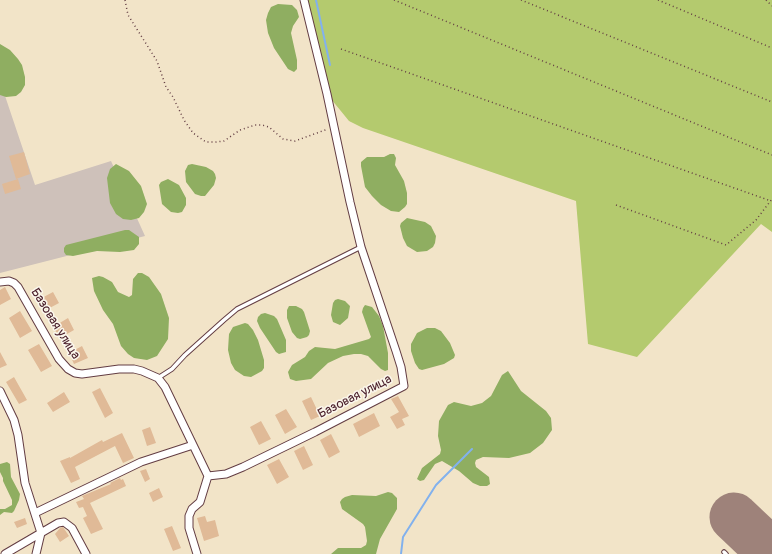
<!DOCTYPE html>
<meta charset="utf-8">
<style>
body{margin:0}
canvas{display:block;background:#f2e4c8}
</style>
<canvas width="772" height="554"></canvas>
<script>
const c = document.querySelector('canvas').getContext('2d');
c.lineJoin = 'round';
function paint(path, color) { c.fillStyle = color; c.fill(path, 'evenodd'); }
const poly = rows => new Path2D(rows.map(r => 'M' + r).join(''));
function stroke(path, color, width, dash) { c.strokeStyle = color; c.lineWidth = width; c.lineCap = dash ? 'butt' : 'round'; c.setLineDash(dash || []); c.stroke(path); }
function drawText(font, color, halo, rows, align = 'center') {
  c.font = font + ' Pangolin,sans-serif'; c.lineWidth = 3; c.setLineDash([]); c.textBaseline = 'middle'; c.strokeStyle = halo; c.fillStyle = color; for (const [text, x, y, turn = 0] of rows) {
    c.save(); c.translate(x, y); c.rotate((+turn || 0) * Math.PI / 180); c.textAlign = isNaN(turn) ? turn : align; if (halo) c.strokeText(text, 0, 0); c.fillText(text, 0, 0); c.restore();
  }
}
paint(poly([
 [0,81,35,185,111,161,145,236,0,273]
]), '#cec1ba');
paint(poly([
 [304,0,772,0,772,232,761,224,637,357,588,344,576,201,363,128,349,121,327,94]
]), '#b4ca6e');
paint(poly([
 [278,4,292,5,297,10,299,17,293,26,291,33,297,60,297,69,294,72,288,69,274,48,268,33,266,20,268,13,271,7],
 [0,44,10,50,18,59,22,65,25,77,25,85,21,92,16,96,6,97,0,95],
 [390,154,394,154,396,158,395,165,404,181,407,193,407,204,405,207,399,212,391,211,381,205,372,196,365,187,361,166,361,162,367,157,384,157],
 [116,164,129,171,141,186,147,204,144,212,139,218,131,220,123,219,116,214,110,203,107,178,110,169],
 [192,164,206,167,213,171,215,174,216,178,214,185,205,196,201,196,195,194,186,182,185,171,188,165],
 [168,179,179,185,186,198,186,205,182,212,178,213,171,212,162,204,159,185,161,182],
 [407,218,425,222,431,226,436,236,435,243,433,247,427,251,417,252,407,246,403,238,400,226,401,223],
 [125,230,129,230,139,237,139,244,134,250,120,252,97,251,73,256,66,255,64,252,64,248,66,245],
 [142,273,149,277,161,294,169,318,168,339,157,356,147,360,134,358,128,354,121,346,113,324,103,310,94,291,92,278,99,276,103,277,112,282,118,292,129,297,132,295,133,279,138,273],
 [338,299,345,301,350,306,348,318,340,325,333,322,331,315,333,303,335,300],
 [365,305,372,307,379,316,383,326,388,353,388,370,385,371,381,369,368,356,361,354,354,354,343,356,328,363,311,379,296,381,290,379,288,372,292,365,305,357,309,351,315,347,335,349,369,339,371,337,362,312,363,308],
 [289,306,296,306,302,309,304,312,310,331,309,335,307,337,300,339,297,338,292,332,287,318,287,310],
 [265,313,274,316,277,319,286,340,286,352,279,354,276,352,260,328,257,321,258,317,261,314],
 [245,323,248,324,253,330,258,340,264,360,264,368,262,371,251,377,244,376,235,370,231,363,228,350,229,334,233,327],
 [427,328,435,328,441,331,450,343,455,355,454,358,444,364,422,370,419,369,415,363,411,351,411,344,417,333],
 [508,371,521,391,546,411,551,418,552,430,543,443,530,453,509,458,483,457,476,460,475,463,476,467,489,477,490,484,487,486,480,486,473,483,459,471,442,461,435,464,424,480,420,481,417,479,422,468,440,454,441,450,438,436,439,421,448,405,454,402,471,406,482,403,491,396,502,375],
 [7,462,10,464,11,477,20,494,19,500,14,511,12,513,4,512,0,515,0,509,5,509,12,505,12,500,3,481,3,478,0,472,0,464],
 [388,492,392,493,397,498,397,509,380,539,376,554,331,554,338,548,361,548,366,545,367,541,365,527,363,524,342,509,340,502,342,499,345,497,352,495,376,496]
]), '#8fae61');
stroke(poly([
 [316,0,330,65],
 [401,554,403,537,436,485,472,449]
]), '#82b1ed', 2);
stroke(poly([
 [734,517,772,553]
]), '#9e827a', 49);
paint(poly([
 [24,152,30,174,16,179,9,156],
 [18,179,21,189,5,194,2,184],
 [5,287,11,299,0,305,0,290],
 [53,292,59,303,44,311,38,300],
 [20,311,32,331,20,338,9,318],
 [68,318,74,330,60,338,53,327],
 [39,344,52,366,41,372,28,350],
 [82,346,88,358,74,364,69,353],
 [0,352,7,365,0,368],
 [14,377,27,400,19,404,6,382],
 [100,388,113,413,105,418,92,392],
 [64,392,70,402,53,412,47,403],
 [398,396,409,416,402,419,405,425,397,429,390,417,399,412,391,399],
 [311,397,320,416,311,420,302,401],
 [286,409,297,427,285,434,275,415],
 [374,413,380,426,359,437,353,424],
 [261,421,271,439,259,445,250,427],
 [150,427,156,443,147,446,142,430],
 [122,433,134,458,123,463,115,446,75,467,80,479,71,483,60,461,70,457,70,458,102,440,103,442],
 [331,434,340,452,329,458,320,440],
 [304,446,313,465,303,470,294,451],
 [279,459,289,477,277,484,267,465],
 [146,469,150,479,145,482,140,471],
 [120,478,121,480,123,479,126,486,90,503,103,529,91,534,83,518,87,516,83,507,79,508,76,502,84,499,82,496,111,484,110,483],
 [159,488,163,497,153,502,149,493],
 [205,516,207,522,215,520,219,536,204,541,197,518],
 [25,518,27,524,17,528,14,522],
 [172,526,181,548,173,551,164,529],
 [63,527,69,536,60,542,55,534,60,528]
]), '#e0ba97');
const lane = poly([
 [158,378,172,369,185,355,224,320,237,309,361,247],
 [724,552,726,554]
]);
const street = poly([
 [0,282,9,281,14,283,18,287,59,359,68,369,75,373,82,374,119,369,134,369,142,371,158,378,165,387,208,476,200,502,192,509,189,516,189,528,197,554],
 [0,391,14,420,18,435,25,483,41,533,36,554],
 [208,476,226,474,243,467,315,432,404,386,401,367,396,351,361,247,350,202,327,94,304,0],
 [35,513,141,462,193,445],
 [5,554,58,523,64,522,72,528,86,554]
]);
stroke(lane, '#633d43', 5.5);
stroke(street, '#633d43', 9);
stroke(poly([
 [125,0,128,15,157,61,166,87,173,97,184,120,193,133,206,142,216,142,224,141,240,130,255,125,262,125,269,127,283,139,295,141,328,129],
 [394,0,772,155],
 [521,0,772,102],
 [658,0,772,48],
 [766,0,772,6],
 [341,49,771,201],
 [616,205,726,245,756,220,772,199]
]), '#633d43', 1.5, [1, 3]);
stroke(lane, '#fff', 3.5);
stroke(street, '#fff', 7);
drawText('13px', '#4a1f2b', '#fbf7ec', [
 ["Базовая улица",55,324,58],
 ["Базовая улица",355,397,-27]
]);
</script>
